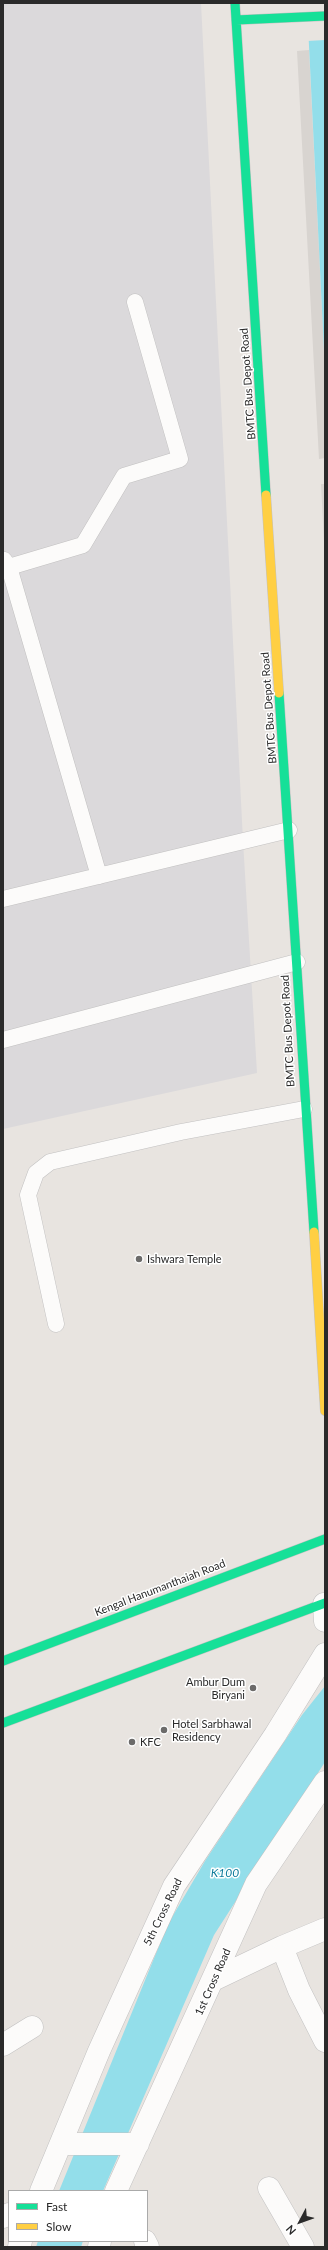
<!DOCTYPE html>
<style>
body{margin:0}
#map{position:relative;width:328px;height:2250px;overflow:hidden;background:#e8e4e0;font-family:Lato,sans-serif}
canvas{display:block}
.frame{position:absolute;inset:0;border:4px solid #2a2a2a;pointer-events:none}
.legend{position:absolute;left:8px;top:2190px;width:140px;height:52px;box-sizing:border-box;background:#fff;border:1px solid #aaa;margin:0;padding:5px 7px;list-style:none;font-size:12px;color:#2a2a2a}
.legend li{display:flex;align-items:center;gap:8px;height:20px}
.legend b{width:20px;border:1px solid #aaa}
.north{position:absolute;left:280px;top:2202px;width:40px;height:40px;-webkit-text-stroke:3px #fff;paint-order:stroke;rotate:229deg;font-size:11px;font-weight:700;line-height:16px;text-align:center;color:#2a2a2a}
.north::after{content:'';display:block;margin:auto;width:14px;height:18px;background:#2a2a2a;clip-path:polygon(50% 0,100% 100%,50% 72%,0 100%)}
</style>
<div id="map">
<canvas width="328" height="2250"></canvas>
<div class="frame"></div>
<ul class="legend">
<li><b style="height:5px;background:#16e098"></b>Fast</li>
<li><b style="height:5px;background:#ffcf43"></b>Slow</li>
</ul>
<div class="north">N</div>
</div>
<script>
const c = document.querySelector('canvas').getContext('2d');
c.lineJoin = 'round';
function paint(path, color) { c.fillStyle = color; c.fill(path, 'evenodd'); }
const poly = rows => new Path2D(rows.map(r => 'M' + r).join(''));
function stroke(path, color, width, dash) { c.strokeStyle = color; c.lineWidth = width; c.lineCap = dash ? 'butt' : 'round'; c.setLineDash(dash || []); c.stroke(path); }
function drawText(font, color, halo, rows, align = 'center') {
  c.font = font + ' Lato,sans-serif'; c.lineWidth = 3; c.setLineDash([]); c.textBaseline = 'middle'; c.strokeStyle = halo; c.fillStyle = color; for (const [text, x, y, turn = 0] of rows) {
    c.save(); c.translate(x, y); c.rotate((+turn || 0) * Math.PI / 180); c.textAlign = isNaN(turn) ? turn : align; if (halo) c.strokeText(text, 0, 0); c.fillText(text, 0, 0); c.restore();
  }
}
paint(poly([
 [3,3,201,3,243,841,257,1073,3,1129]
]), '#dbd9db');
paint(poly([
 [309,50,325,371,325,458,319,459,297,51],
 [321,484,325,484,325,561]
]), '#d8d4d0');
paint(poly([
 [307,3,325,3,325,371,309,46],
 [325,1686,325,1762,214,1935,103,2191,59,2191,168,1924,205,1861,302,1715],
 [38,2241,83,2241,81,2247,36,2247]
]), '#93deea');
paint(poly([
 [305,3,325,3,325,40,307,41]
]), '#e8e4e0');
const lane = poly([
 [4,560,9,567,99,876],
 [9,567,83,545,124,476,180,459,135,302],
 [3,899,289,830],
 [3,1040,297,962],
 [56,1324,28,1195,36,1173,50,1162,181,1132,304,1109]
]);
const street = poly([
 [324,1604,325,1621],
 [282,1947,299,1990,325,2041],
 [215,1979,282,1947,325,1929],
 [3,2045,32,2027],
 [61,2144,138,2144],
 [269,2188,303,2247],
 [41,2191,99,2051,174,1886,275,1735,325,1654],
 [116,2191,256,1884,325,1782],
 [3,2217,9,2214],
 [145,2241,148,2247],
 [19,2247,21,2241],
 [99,2247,100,2241]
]);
const fast = poly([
 [235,3,266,495],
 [236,20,325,16],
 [279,693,314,1232],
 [3,1661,325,1539],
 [3,1723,325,1603]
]);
const slow = poly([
 [266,495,279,693],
 [314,1232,325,1411]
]);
stroke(lane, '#c2c1c1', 17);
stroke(street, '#c2c1c1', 23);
stroke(fast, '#c2c1c1', 10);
stroke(slow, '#c2c1c1', 10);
stroke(lane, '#fcfbfa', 16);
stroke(street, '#fcfbfa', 22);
stroke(fast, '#16e098', 9);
stroke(slow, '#ffcf43', 9);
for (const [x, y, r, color] of [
 [139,1259,4,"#6c6b6a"],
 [253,1688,4,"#6c6b6a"],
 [164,1730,4,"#6c6b6a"],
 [132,1742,4,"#6c6b6a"]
]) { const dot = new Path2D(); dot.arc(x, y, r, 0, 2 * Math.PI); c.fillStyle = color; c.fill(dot); stroke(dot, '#fff', 1.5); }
drawText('11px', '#2a2a2a', '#fff', [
 ["BMTC Bus Depot Road",248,384,-94],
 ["BMTC Bus Depot Road",269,708,-94],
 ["BMTC Bus Depot Road",288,1031,-93],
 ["Kengal Hanumanthaiah Road",160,1588,-21],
 ["5th Cross Road",163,1912,-64],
 ["1st Cross Road",213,1982,-66]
]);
drawText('11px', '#2a2a2a', '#fff', [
 ["Ishwara Temple",147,1259],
 ["Ambur Dum",245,1682,"right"],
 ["Biryani",245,1695,"right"],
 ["Hotel Sarbhawal",172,1724],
 ["Residency",172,1737],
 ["KFC",140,1742]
], 'left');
drawText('italic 12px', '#0d7b9b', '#fff', [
 ["K100",225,1873]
]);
</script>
